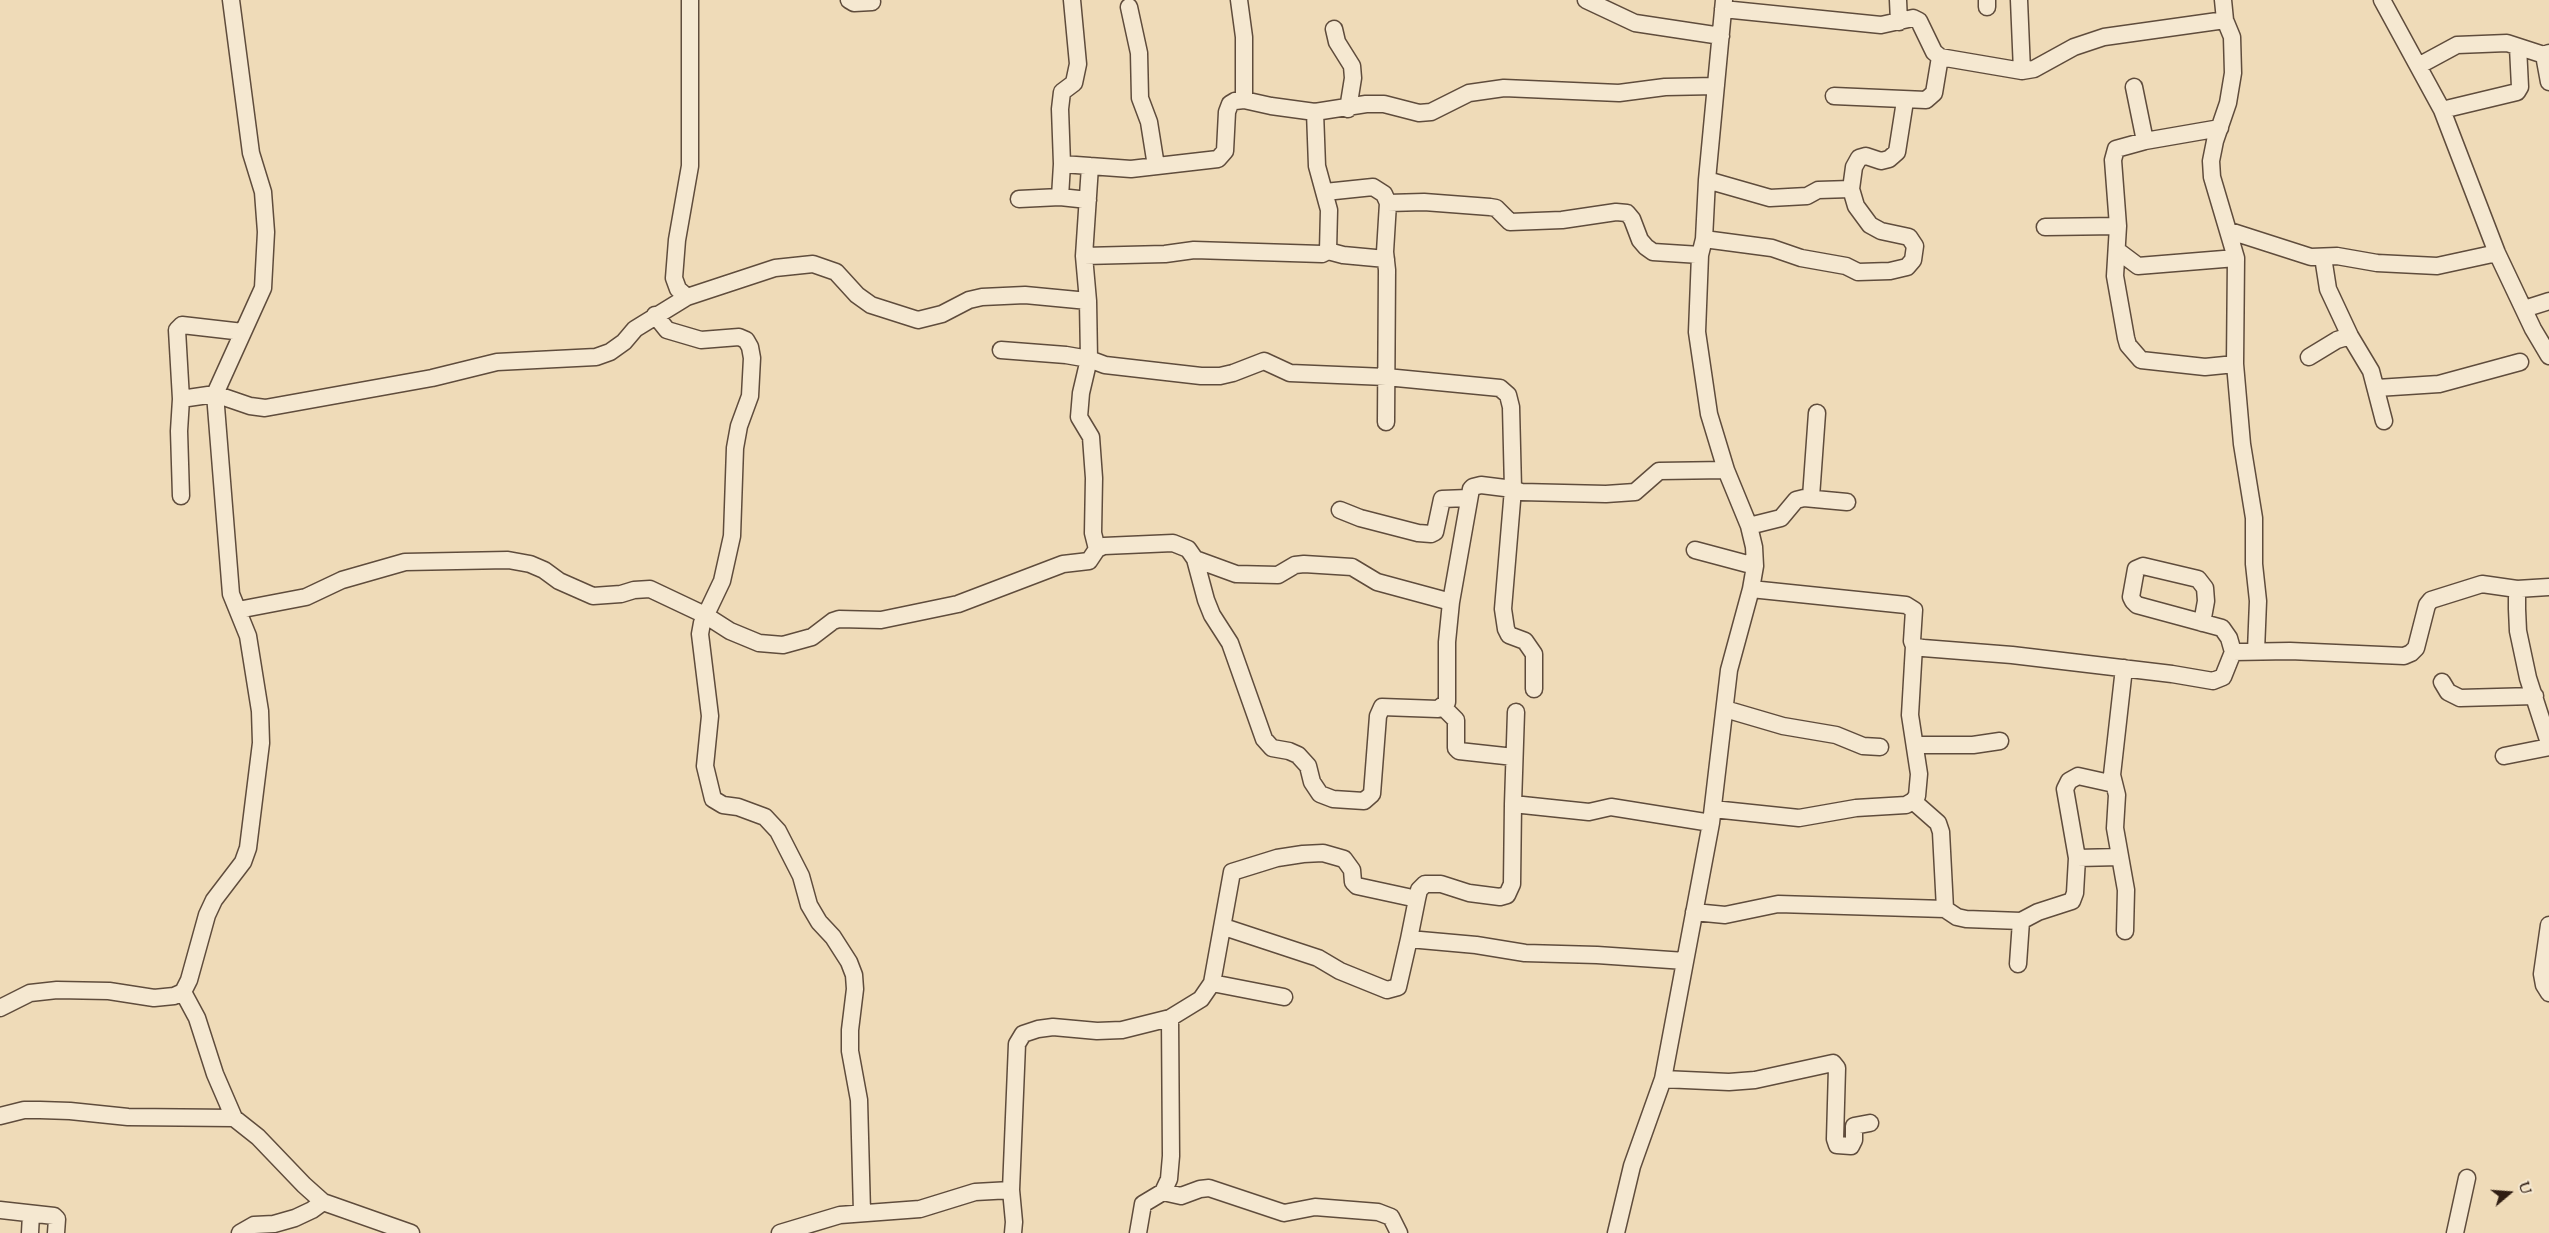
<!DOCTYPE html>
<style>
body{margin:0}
#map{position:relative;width:2549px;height:1233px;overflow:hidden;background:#efdbb8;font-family:"Sorts Mill Goudy",serif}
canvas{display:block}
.north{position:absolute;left:2484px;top:1168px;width:50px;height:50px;-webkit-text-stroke:4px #f5e8d1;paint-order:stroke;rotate:72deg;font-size:14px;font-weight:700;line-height:20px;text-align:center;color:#2f1d12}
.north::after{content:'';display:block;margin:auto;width:18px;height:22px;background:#2f1d12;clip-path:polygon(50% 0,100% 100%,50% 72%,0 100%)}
</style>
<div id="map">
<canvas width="2549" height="1233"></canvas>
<div class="north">U</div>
</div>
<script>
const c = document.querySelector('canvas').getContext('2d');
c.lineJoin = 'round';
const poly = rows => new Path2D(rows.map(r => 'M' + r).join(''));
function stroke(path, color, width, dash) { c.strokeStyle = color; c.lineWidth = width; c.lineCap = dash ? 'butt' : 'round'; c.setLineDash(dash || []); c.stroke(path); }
const minor = poly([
 [849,0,854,3,872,2],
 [1072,0,1078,64,1074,83,1062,92,1060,109,1062,164,1131,169,1218,159,1225,151,1227,112,1230,104,1235,101,1244,100,1271,106,1315,112,1366,104,1384,104,1419,113,1431,112,1469,93,1504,88,1619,93,1665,87,1716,86],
 [1239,0,1244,37,1244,100],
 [1586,0,1635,23,1721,36],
 [1898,0,1899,22],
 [1987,0,1987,7],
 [2019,0,2022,71],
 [2223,0,2225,20,2232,37,2233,73,2228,103,2215,141,2211,161,2212,177,2236,258,2235,364,2242,444,2254,518,2254,564,2258,601,2256,651],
 [2382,0,2442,110,2497,253,2533,329,2549,356],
 [1129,7,1139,53,1140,98,1149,122,1156,166],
 [1723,9,1881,25,1913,18,1919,21,1934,52,1940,57,2022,71,2034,69,2074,47,2104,37,2225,20],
 [1334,29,1337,42,1352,66,1353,78,1348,109],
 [2544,55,2549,82],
 [2420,65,2457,45,2507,43,2544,55,2549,53],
 [2134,87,2145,141],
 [1834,96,1926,100,1934,93,1940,57],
 [2442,110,2517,92,2520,87,2518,47],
 [1315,112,1317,166,1329,210,1328,251],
 [2220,128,2145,141,2116,149,2113,160,2118,226,2115,276,2126,338,2128,345,2141,360,2205,367,2235,364],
 [1062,164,1060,197,1088,200],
 [1707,180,1770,198,1807,196,1818,190,1851,189,1854,167,1859,158,1866,156,1881,161,1889,159,1897,152,1905,101],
 [1325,192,1373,187,1384,194,1388,203,1424,202,1490,207,1496,208,1510,222,1562,220,1616,212,1627,213,1632,219,1640,240,1646,247,1653,252,1700,255],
 [1019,199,1060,197],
 [2045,227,2118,226],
 [2230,231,2311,257,2337,256,2377,263,2437,266,2497,253],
 [1704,239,1772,248,1801,258,1846,266,1858,272,1890,271,1907,267,1913,260,1915,246,1909,237,1881,231,1870,225,1856,206,1851,189],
 [2118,251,2138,266,2236,258],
 [1084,256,1165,254,1194,250,1322,254,1328,251,1343,255,1386,259],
 [2323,257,2328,289,2350,336,2371,371,2384,421],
 [687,297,678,289,674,278,677,240,690,166,690,0],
 [1088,301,1084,256,1090,166],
 [2524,309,2549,301],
 [655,315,667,330,701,340,739,337,746,340,750,347,752,358,750,396,739,426,735,448,732,536,722,581,702,623,700,634,710,716,705,766,713,799,723,805,738,807,765,817,778,831,801,876,809,905,819,922,833,937,849,962,854,975,855,989,850,1030,850,1051,859,1100,862,1212],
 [1001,350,1066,355,1089,359,1081,393,1079,417,1091,437,1094,478,1093,533,1097,549],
 [2309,357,2337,340,2350,336],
 [2377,388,2439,384,2520,362],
 [181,399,177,330,182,325,243,332],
 [1386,422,1387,270,1385,252,1388,203],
 [181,496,179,431,181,399,215,394,250,406,265,408,432,378,497,362,596,357,610,352,624,342,635,329,687,297,775,268,813,264,836,272,857,295,871,305,918,320,942,314,969,300,982,297,1025,295,1088,301,1089,359,1105,365,1201,376,1220,376,1233,373,1264,361,1290,373,1386,377,1500,388,1508,395,1511,407,1513,489,1521,492,1606,494,1635,492,1659,471,1726,470],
 [1811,497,1817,413],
 [1340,510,1360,518,1418,533,1431,534,1435,532,1442,499,1468,498],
 [1749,526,1781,518,1796,500,1804,498,1847,502],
 [1695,550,1755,566],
 [1195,559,1206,600,1212,615,1230,643,1264,739,1272,748,1289,751,1298,755,1308,766,1312,782,1320,794,1333,799,1364,801,1372,794,1378,716,1382,707,1438,709,1447,702,1447,642,1451,602,1471,489,1473,487,1481,485,1513,489,1503,609,1506,629,1509,635,1525,641,1534,654,1534,689],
 [2549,587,2517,589,2517,609,2518,631,2528,678,2549,743],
 [1751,589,1906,605,1914,610,1912,641,1914,646,1923,648,2012,655,2172,674,2213,681,2223,677,2233,652,2290,651,2404,656,2411,653,2416,648,2427,605,2431,600,2482,584,2517,589],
 [238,610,306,597,342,580,405,562,508,560,530,564,544,570,559,581,593,596,621,594,634,590,650,589,705,615,730,631,759,643,783,645,812,637,833,621,839,619,881,620,958,604,1063,564,1089,561,1097,549,1104,546,1173,543,1188,549,1195,559,1236,574,1278,575,1295,565,1304,564,1352,567,1377,582,1451,602],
 [2202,623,2206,601,2205,588,2198,579,2143,566,2136,569,2131,597,2133,601,2137,605,2222,628,2229,638,2233,652],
 [2124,668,2112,775,2117,795,2115,828,2126,890,2125,931],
 [2442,682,2448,692,2460,698,2535,696],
 [1443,707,1456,720,1456,748,1459,751,1514,757],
 [1725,709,1783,726,1836,735,1863,746,1880,747],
 [1915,745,1973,745,2000,741],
 [2504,756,2549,747],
 [1513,804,1516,712],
 [1713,809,1799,818,1856,808,1906,805,1913,801,1917,796,1919,774,1910,715,1914,646],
 [2077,858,2065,789,2069,781,2078,776,2114,784],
 [1945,909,1957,917,1966,919,2021,921],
 [1694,912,1725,915,1778,904,1945,909,1941,832,1938,823,1913,801],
 [2549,925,2542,974,2544,985,2549,993],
 [1224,927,1318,958,1340,971,1387,990,1398,987,1409,939,1476,945,1525,953,1597,955,1685,961],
 [1409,939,1417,899,1419,890,1425,884,1441,884,1469,893,1500,897,1507,895,1512,884,1513,804,1589,812,1611,807,1711,823],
 [2018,964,2021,921,2038,912,2072,901,2075,893,2077,858,2120,857],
 [1212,983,1284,997],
 [183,992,197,1018,215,1074,234,1118,258,1137,304,1185,323,1202,411,1233],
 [0,1008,30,993,57,990,109,991,154,998,174,996,183,992,189,980,207,915,214,900,243,862,248,848,261,743,260,711,248,636,231,594,215,394,263,288,266,232,263,192,251,153,231,0],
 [1663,1079,1729,1082,1755,1080,1833,1063,1837,1068,1835,1139,1837,1145,1851,1146,1854,1140,1854,1126,1870,1123],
 [0,1116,24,1110,40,1110,70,1111,128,1117,234,1118],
 [1011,1190,1017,1044,1023,1034,1038,1029,1053,1027,1097,1031,1122,1030,1170,1018],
 [1163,1192,1181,1196,1200,1189,1209,1188,1284,1213,1315,1207,1378,1212,1391,1217,1399,1233],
 [0,1210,54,1216,57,1219,56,1233],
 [30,1233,31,1214],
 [240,1233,254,1225,274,1224,295,1218,312,1210,323,1202],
 [780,1233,840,1215,920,1209,975,1192,1011,1190,1014,1222,1013,1233],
 [1138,1233,1143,1204,1163,1192,1169,1179,1171,1156,1170,1018,1201,999,1212,983,1232,872,1277,858,1303,854,1323,853,1344,859,1352,870,1353,882,1357,886,1417,899],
 [1616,1233,1632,1166,1663,1079,1711,823,1729,670,1751,589,1755,566,1754,547,1749,526,1726,470,1709,414,1697,332,1700,255,1704,239,1707,180,1724,0],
 [2455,1233,2467,1178]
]);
stroke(minor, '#5f4c3c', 19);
stroke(minor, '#f5e8d1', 16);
</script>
